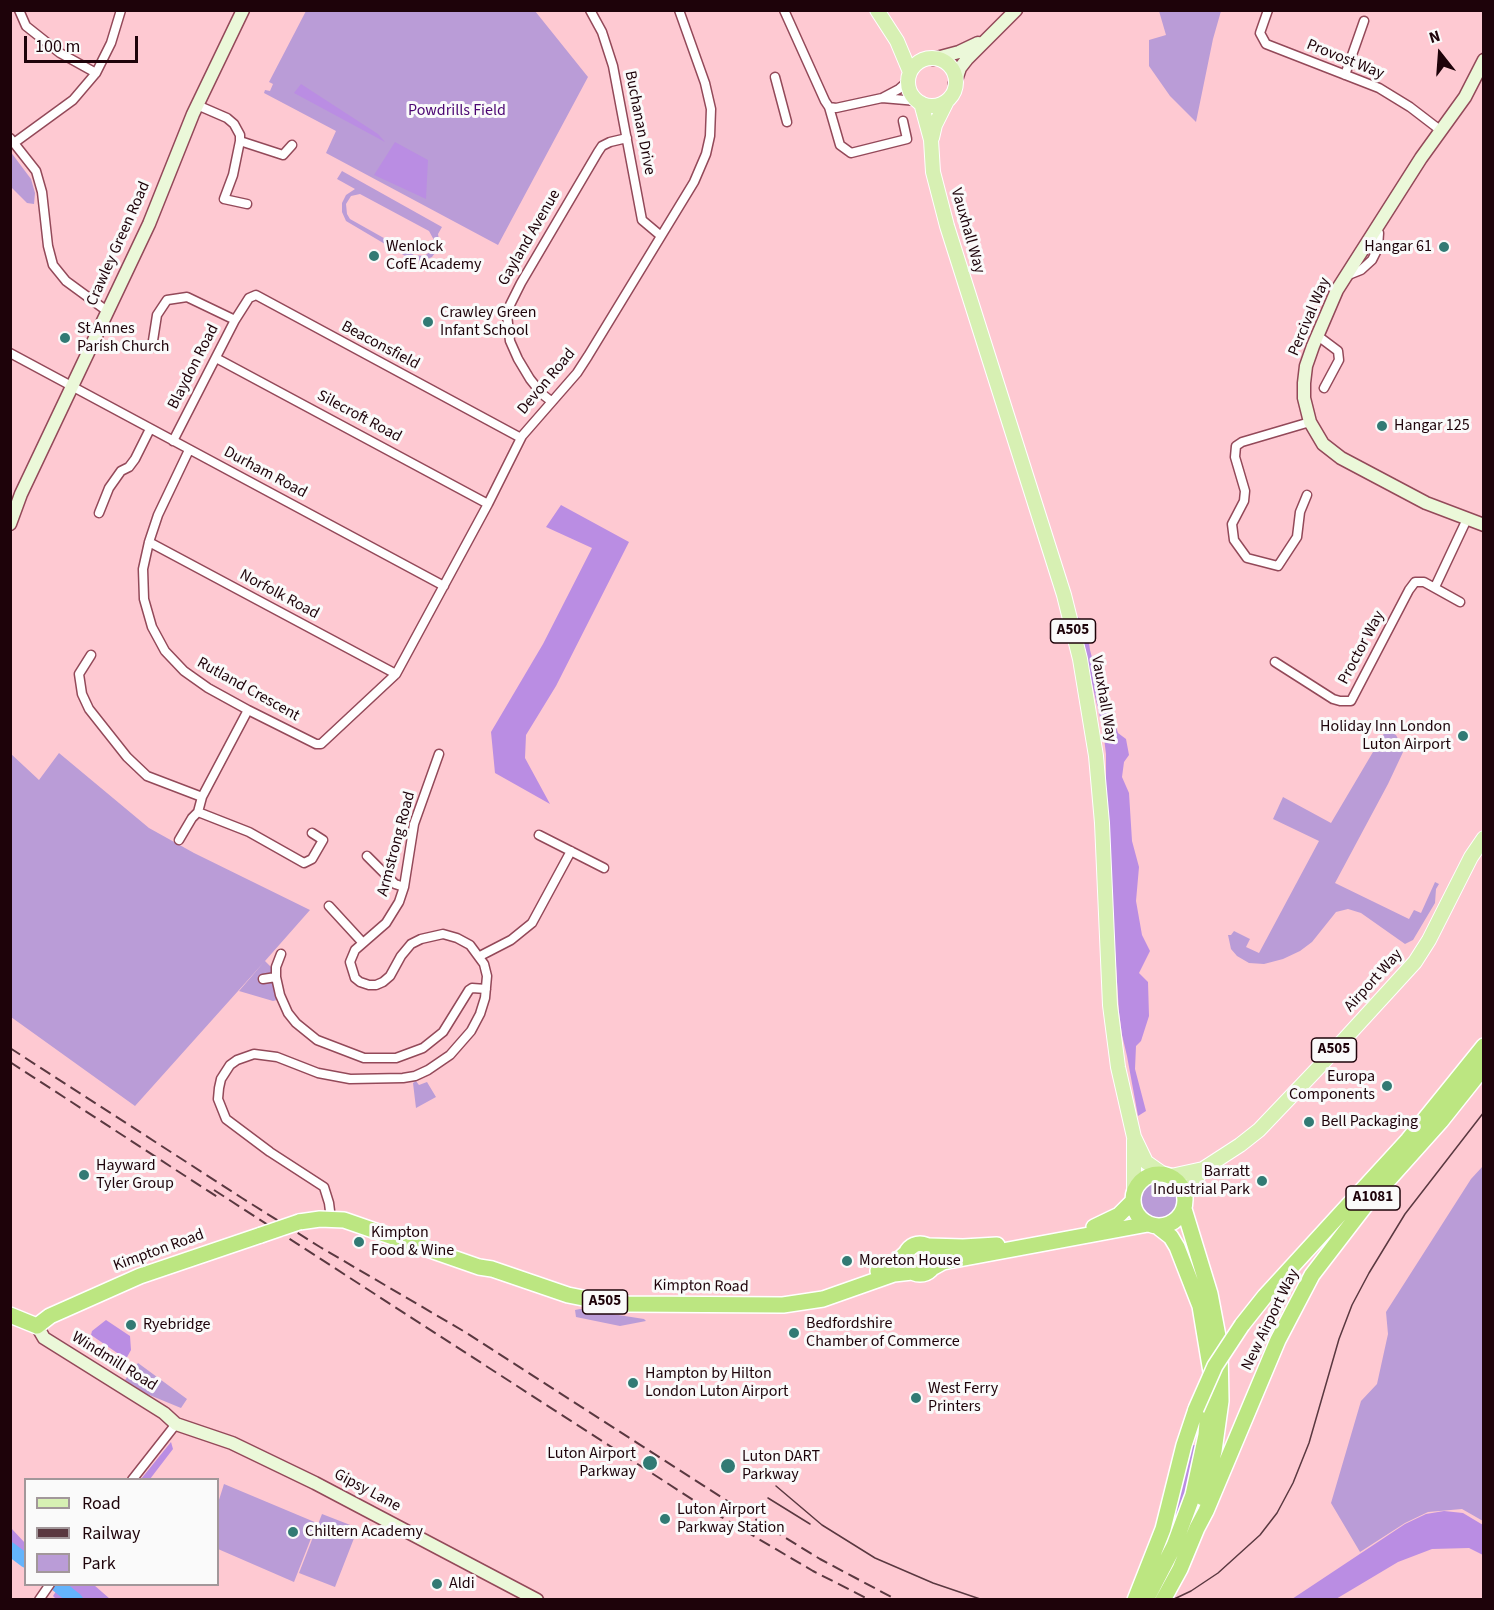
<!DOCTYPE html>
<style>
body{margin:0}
#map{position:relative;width:1494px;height:1610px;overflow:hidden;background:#fec9d2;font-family:"Source Sans 3",sans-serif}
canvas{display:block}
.frame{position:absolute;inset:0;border:12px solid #1e030a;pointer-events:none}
.legend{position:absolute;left:24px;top:1478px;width:195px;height:108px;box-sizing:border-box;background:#fafafa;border:2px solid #a2979a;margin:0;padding:8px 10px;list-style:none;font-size:18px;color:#1e030a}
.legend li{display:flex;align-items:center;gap:12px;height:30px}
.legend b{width:30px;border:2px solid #a2979a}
.north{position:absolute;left:1410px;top:24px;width:60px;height:60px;-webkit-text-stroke:4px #fafafa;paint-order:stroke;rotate:343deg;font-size:16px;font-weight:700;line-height:24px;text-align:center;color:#1e030a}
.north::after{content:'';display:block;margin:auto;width:21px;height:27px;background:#1e030a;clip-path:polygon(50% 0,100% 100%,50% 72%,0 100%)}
.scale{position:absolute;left:24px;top:36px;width:114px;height:27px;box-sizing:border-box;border:3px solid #1e030a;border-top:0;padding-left:8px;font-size:18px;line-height:21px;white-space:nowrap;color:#1e030a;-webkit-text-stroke:4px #fafafa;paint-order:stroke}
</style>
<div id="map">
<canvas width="1494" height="1610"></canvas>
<div class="frame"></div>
<ul class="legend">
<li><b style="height:8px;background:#d7f0b3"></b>Road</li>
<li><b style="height:8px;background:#5a3840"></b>Railway</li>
<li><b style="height:16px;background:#ba9cd7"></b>Park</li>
</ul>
<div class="north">N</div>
<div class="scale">100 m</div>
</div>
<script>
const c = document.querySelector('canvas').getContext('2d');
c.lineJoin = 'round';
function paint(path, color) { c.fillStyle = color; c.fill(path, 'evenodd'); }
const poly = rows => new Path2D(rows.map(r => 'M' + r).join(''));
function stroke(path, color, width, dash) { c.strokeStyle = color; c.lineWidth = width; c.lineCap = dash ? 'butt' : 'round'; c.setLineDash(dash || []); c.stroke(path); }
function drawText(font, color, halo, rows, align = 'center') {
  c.font = font + ' "Source Sans 3",sans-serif'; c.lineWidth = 6; c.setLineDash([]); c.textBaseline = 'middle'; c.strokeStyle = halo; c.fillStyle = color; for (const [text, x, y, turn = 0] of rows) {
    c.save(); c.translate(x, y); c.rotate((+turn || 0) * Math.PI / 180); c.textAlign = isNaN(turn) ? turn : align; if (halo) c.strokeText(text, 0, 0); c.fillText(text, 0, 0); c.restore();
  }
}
paint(poly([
 [306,11,535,11,588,77,498,245,326,153,336,131,264,93,265,90,270,91,273,84,269,82],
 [1159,11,1221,11,1213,39,1196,122,1170,96,1149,66,1149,40,1166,35],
 [10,151,31,179,35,193,34,204,27,203,11,187],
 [342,171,442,227,438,234,439,240,437,250,432,257,423,261,412,260,346,221,342,212,342,203,346,195,355,189,337,179],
 [360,194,429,231,435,242,430,252,424,256,414,255,350,219,347,214,346,204,351,196],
 [1386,730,1396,735,1404,750,1388,784,1335,883,1409,919,1414,910,1421,913,1435,882,1439,884,1436,889,1435,903,1413,940,1405,944,1361,913,1348,909,1336,912,1312,942,1300,951,1283,959,1264,964,1249,963,1237,956,1231,949,1228,935,1231,935,1234,931,1250,939,1246,947,1259,953,1319,841,1273,819,1283,797,1331,823],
 [10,753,39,780,59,753,149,828,194,853,310,910,265,961,271,967,271,973,268,975,270,982,272,982,277,1000,273,1001,239,991,264,962,135,1106,11,1017],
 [416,1081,419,1085,427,1082,436,1097,416,1108,413,1083],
 [1483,1166,1483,1521,1462,1509,1428,1512,1405,1523,1360,1552,1331,1503,1361,1401,1377,1384,1388,1334,1386,1312,1471,1179],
 '1141 1199a18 18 0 1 1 36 0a18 18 0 1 1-36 0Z',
 [580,1309,644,1319,646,1321,620,1326,576,1317,575,1310],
 [138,1363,187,1399,181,1408,147,1394,125,1380],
 [224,1484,317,1523,294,1582,218,1549,218,1503],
 [322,1514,358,1528,335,1587,299,1573]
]), '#ba9cd7');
paint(poly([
 [301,84,378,134,385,142,294,93],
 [395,142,428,160,426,199,374,175],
 [561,505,629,542,556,686,526,735,525,758,550,804,495,773,491,732,543,644,592,548,546,527],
 [1076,616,1084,621,1087,630,1090,650,1105,707,1113,717,1118,733,1126,739,1129,755,1124,762,1122,777,1129,793,1132,841,1139,867,1136,901,1142,935,1150,951,1139,973,1148,982,1149,1016,1141,1041,1136,1046,1135,1069,1146,1111,1138,1116,1127,1056,1122,1035,1119,1012,1106,812,1106,754,1103,730],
 [106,1320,130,1336,131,1350,126,1359,91,1335,92,1331],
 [171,1442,173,1449,150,1479,141,1479],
 [1192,1445,1197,1445,1185,1494,1165,1548,1162,1547],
 [1444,1511,1463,1513,1483,1525,1483,1555,1469,1548,1432,1549,1398,1562,1336,1599,1292,1599,1405,1524,1426,1514],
 [11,1528,25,1543,25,1566,11,1555],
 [60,1585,94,1585,110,1599,56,1599,53,1596]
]), '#ba8de3');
stroke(poly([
 [10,1549,26,1561],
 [56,1584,76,1600]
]), '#64b4fc', 14);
const street = poly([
 [19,10,26,26,60,53,96,73],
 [590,10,602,32,613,66,642,220,661,236],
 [784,10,825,101,829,107,840,145,851,153,907,139,903,121],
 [1268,10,1260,33,1266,44,1379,88,1410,107,1440,130],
 [1345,75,1364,21],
 [775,77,787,122],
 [882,98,917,101],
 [197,105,227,118,234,124,240,135,240,141,283,155,292,145],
 [829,107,836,108,882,98,899,89,908,81],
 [10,138,36,171,42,192,48,246,53,265,66,281,107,311],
 [240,141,233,175,224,199,247,204],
 [14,143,73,100,96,73,111,43,121,10],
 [1346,276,1361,270,1372,260,1378,248,1379,233,1376,229],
 [235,320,249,298,256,295,521,438],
 [1318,336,1338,351,1339,360,1324,388],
 [152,347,157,315,167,300,187,297,235,320,173,441],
 [10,353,444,586],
 [216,358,488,504],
 [551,401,542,394,530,379,518,359,510,341,507,315,510,305,521,283,598,152,602,146,610,142,627,138],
 [189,450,158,515,149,542,143,569,144,599,152,627,165,651,184,671,208,688,248,710,316,744,321,744,396,674,488,504,522,436,577,373,588,356,694,182,706,154,710,136,711,109,705,83,679,10],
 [1307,495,1300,512,1297,537,1278,566,1247,558,1234,540,1232,524,1244,501,1245,491,1235,457,1236,446,1242,442,1310,422],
 [99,513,109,488,121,471,129,467,135,459,150,429],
 [149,542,396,674],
 [1435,587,1467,519],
 [91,655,79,674,82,694,89,709,127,757,147,776,202,797],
 [1275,662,1333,699,1340,701,1351,701,1409,590,1415,582,1424,582,1460,602],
 [198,812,249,832,304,863,312,859,323,840,312,833],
 [539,835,604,868],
 [179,840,192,818,198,812,202,797,248,710],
 [367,856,395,884,404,887],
 [329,906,363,943],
 [281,954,276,967,276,977,280,995,288,1013,296,1023,317,1040,364,1058,396,1058,423,1048,443,1032,469,990,472,988,486,989],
 [480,956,511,940,532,923,571,851],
 [263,979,276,977],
 [330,1211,329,1203,324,1187,270,1152,226,1119,218,1099,219,1088,221,1079,230,1065,237,1060,254,1054,277,1057,318,1073,350,1079,403,1078,415,1076,428,1070,450,1055,471,1031,480,1014,485,998,487,976,484,964,470,945,457,938,443,934,421,939,411,944,401,956,390,976,383,982,376,985,369,985,360,982,355,978,350,962,355,950,386,923,399,902,404,887,414,824,439,754],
 [132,1480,176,1424],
 [39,1600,50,1584]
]);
const secondary = poly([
 [933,59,959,52,978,43],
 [1484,60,1465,97,1421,158,1337,290,1313,346,1306,366,1304,383,1304,398,1310,422,1323,444,1341,458,1426,503,1484,525],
 [955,83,960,68,967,59,1016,10],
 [10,524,21,494,149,224,193,114,243,10],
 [37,1326,44,1338,164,1413,176,1424,232,1443,315,1483,537,1600]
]);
const primary = poly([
 [877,10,897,41,910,72],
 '908 82a24 24 0 1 1 48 0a24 24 0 1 1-48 0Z',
 [921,103,931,140,933,172,947,226,1064,595,1080,659,1096,756,1102,823,1110,1005,1118,1067,1134,1137,1146,1162,1163,1174],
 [932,138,935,125,947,101],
 [1134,1140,1134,1192],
 [1171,1176,1203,1169,1240,1145,1259,1130,1320,1066,1415,962,1429,940,1471,857,1484,838],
 [1185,1199,1187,1191,1203,1169]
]);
const highway = poly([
 '1133 1200a26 26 0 1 1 52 0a26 26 0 1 1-52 0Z',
 [1184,1209,1210,1294,1220,1347,1221,1401,1214,1451,1203,1498],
 [299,1222,320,1219,344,1220,479,1267,492,1269,568,1295,598,1301,628,1304,783,1305,823,1299,894,1274,912,1272],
 [1094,1227,1119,1215,1133,1201],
 '905 1259a15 15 0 1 1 30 0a15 15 0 1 1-30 0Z',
 [929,1246,963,1247,997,1245],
 [934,1267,943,1262,1148,1224],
 [878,1271,894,1264,905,1254],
 [10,1315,37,1326,50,1316,140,1276,261,1235],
 [1242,1325,1265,1296,1408,1140,1484,1046],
 [1135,1600,1163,1529,1184,1445,1196,1409],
 [1146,1600,1174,1546,1193,1495,1206,1435,1211,1372,1200,1306,1177,1247,1171,1237,1157,1226],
 [1163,1600,1180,1569,1197,1528,1206,1511,1278,1340,1312,1275,1365,1206,1441,1121,1484,1067]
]);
stroke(street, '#934959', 11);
stroke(secondary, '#934959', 15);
stroke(primary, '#fff', 16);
stroke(highway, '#fff', 18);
stroke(street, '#fff', 8);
stroke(secondary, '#ebf8d9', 12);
stroke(primary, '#d7f0b3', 14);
stroke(highway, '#bce681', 15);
stroke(poly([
 [776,1486,822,1525,875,1558,933,1583,983,1600],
 [768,1498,810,1524],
 [1172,1600,1191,1591,1218,1573,1260,1535,1277,1513,1293,1483,1309,1443,1339,1339,1352,1305,1369,1273,1405,1214,1484,1112]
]), '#5a3840', 1.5);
stroke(poly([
 [10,1048,242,1198,320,1247,465,1332,763,1524,820,1559,897,1600],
 [10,1062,219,1198],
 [214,1190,701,1505,813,1571,870,1600]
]), '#5a3840', 2, [12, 6]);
const highwayBridge = poly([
 [261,1235,299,1222],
 [1196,1409,1215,1366,1242,1325]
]);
stroke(highwayBridge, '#fff', 18, []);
stroke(highwayBridge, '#bce681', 15);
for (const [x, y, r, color] of [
 [1444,247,6,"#327a74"],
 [374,256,6,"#327a74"],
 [428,322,6,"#327a74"],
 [65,338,6,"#327a74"],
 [1382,426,6,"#327a74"],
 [1463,736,6,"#327a74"],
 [1387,1086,6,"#327a74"],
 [1309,1122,6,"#327a74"],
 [84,1175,6,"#327a74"],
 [1262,1181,6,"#327a74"],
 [359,1242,6,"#327a74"],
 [847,1261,6,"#327a74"],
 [131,1325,6,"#327a74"],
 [794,1333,6,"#327a74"],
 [633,1383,6,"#327a74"],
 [916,1398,6,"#327a74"],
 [650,1463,8,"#327a74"],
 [728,1466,8,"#327a74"],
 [665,1519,6,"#327a74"],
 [293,1532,6,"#327a74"],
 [437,1584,6,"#327a74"]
]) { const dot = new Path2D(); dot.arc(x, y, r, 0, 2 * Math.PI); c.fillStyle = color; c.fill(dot); stroke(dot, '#fafafa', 2); }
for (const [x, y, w] of [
 [1073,631,45],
 [1334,1050,45],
 [1373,1198,54],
 [605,1302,45]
]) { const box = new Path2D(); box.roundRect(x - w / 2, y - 12, w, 24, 4.5); c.fillStyle = '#fafafa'; c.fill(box); stroke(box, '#1e030a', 1.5); }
drawText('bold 15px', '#1e030a', null, [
 ["A505",1073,631],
 ["A505",1334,1050],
 ["A1081",1373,1198],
 ["A505",605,1302]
]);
drawText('16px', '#1e030a', '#fafafa', [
 ["Provost Way",1345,60,22],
 ["Buchanan Drive",639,123,79],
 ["Vauxhall Way",967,231,74],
 ["Gayland Avenue",530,238,-60],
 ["Crawley Green Road",119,244,-66],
 ["Percival Way",1310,317,-67],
 ["Beaconsfield",380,346,28],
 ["Blaydon Road",194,367,-63],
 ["Devon Road",547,382,-50],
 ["Silecroft Road",359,417,28],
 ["Durham Road",265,473,28],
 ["Norfolk Road",279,595,28],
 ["Proctor Way",1362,648,-62],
 ["Rutland Crescent",248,690,29],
 ["Vauxhall Way",1103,699,80],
 ["Armstrong Road",397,844,-75],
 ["Airport Way",1374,981,-48],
 ["Kimpton Road",159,1251,-20],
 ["Kimpton Road",701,1287,1],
 ["New Airport Way",1271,1320,-64],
 ["Windmill Road",114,1362,32],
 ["Gipsy Lane",367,1491,28]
]);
drawText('16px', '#4b0672', '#fafafa', [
 ["Powdrills Field",457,111]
]);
drawText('16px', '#1e030a', '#fafafa', [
 ["Wenlock",386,247],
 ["CofE Academy",386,265],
 ["Hangar 61",1432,247,"right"],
 ["Crawley Green",440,313],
 ["Infant School",440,331],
 ["St Annes",77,329],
 ["Parish Church",77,347],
 ["Hangar 125",1394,426],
 ["Holiday Inn London",1451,727,"right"],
 ["Luton Airport",1451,745,"right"],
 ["Europa",1375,1077,"right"],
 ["Components",1375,1095,"right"],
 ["Bell Packaging",1321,1122],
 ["Hayward",96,1166],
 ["Tyler Group",96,1184],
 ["Barratt",1250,1172,"right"],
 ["Industrial Park",1250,1190,"right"],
 ["Kimpton",371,1233],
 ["Food & Wine",371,1251],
 ["Moreton House",859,1261],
 ["Bedfordshire",806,1324],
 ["Chamber of Commerce",806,1342],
 ["Ryebridge",143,1325],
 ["Hampton by Hilton",645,1374],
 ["London Luton Airport",645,1392],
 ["West Ferry",928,1389],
 ["Printers",928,1407],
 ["Luton Airport",636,1454,"right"],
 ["Parkway",636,1472,"right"],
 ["Luton DART",742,1457],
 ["Parkway",742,1475],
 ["Luton Airport",677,1510],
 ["Parkway Station",677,1528],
 ["Chiltern Academy",305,1532],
 ["Aldi",449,1584]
], 'left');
</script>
